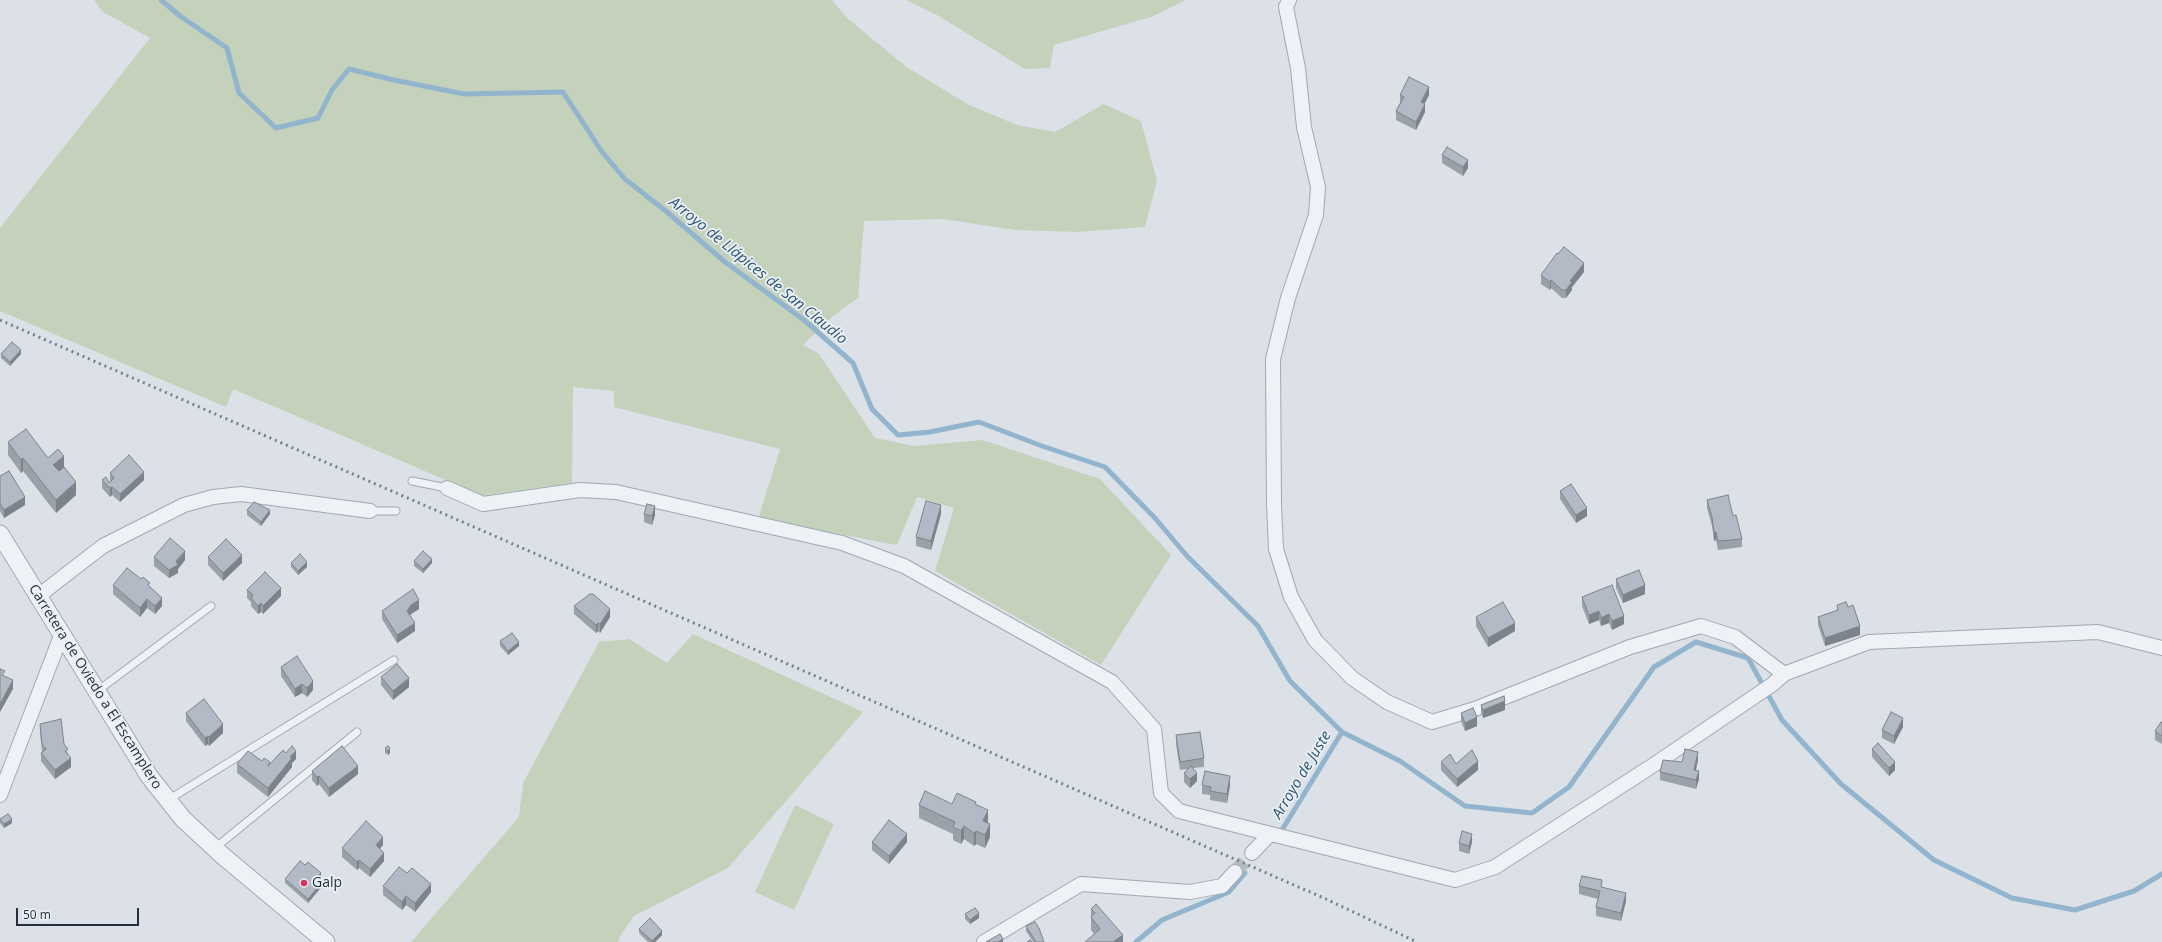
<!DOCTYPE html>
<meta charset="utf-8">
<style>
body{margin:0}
#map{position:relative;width:2162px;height:942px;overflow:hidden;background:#dbe1e7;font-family:"Open Sans",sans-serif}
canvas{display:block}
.scale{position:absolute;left:16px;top:908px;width:123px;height:18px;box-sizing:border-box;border:2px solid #24303f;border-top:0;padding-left:5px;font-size:12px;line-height:14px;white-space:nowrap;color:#24303f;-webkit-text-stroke:3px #ebf0f5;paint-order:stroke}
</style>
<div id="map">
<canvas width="2162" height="942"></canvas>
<div class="scale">50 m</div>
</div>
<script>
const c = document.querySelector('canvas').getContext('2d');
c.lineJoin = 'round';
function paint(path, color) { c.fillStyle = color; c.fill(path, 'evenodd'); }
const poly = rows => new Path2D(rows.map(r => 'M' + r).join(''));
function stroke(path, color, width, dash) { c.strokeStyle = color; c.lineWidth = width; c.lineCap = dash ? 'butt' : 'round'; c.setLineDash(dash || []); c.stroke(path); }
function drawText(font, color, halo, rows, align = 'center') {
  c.font = font + ' "Open Sans",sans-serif'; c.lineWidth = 3.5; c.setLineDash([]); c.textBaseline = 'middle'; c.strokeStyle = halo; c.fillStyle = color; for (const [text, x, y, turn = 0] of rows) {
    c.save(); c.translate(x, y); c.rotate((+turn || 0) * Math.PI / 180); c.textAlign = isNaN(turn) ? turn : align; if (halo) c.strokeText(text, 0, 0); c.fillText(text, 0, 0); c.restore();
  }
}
paint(poly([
 [94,0,832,0,846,17,905,66,969,105,1017,125,1055,132,1104,104,1141,121,1157,181,1145,227,1077,232,1015,230,943,219,864,221,858,298,833,316,803,345,819,354,875,438,914,446,983,440,1100,479,1171,555,1101,665,935,571,954,508,917,497,897,545,758,519,780,449,614,407,614,391,573,387,572,483,479,496,441,478,233,389,226,407,0,311,0,228,150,38,103,12],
 [906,0,1186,0,1151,17,1054,45,1050,68,1025,69,937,15],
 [693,634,863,712,728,868,634,916,620,936,618,942,411,942,519,817,523,783,599,642,629,639,667,663],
 [795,805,834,824,794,910,755,892]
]), '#c4d2bb');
stroke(poly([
 [161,0,180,16,227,48,239,93,276,128,318,118,332,90,349,69,394,80,464,94,563,92,602,152,625,179,667,212,725,262,804,320,853,363,872,409,898,435,930,432,979,422,1042,446,1105,467,1155,518,1187,556,1258,626,1290,681,1342,732,1400,761,1465,806,1532,813,1569,787,1654,667,1696,642,1748,658,1782,720,1841,784,1934,860,2012,898,2075,910,2134,891,2162,874],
 [1282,830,1342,732],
 [1136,942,1162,920,1229,892,1245,873]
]), '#92b4cc', 5);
stroke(poly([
 [1235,872,1252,853]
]), '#b6bec5', 14, [14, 7]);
const service = poly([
 [412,481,447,488],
 [370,511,396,511],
 [96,692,211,606],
 [168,800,394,660],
 [215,848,357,732]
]);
const minor = poly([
 [1289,0,1286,7,1298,68,1304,127,1318,187,1316,215,1288,298,1273,359,1274,505,1276,549,1291,597,1315,640,1352,678,1387,702,1432,722,1475,709,1630,647,1701,626,1735,637,1784,674],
 [447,488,483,504,580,490,616,492,842,543,904,566,1112,682,1154,729,1161,793,1179,811,1455,880,1495,867,1649,768,1773,684,1784,674,1869,642,2098,632,2162,648],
 [37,597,103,546,184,505,213,497,241,494,370,511],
 [0,795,61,636],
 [1252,853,1270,834],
 [984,942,1081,884,1190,892,1222,886,1235,872]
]);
const tertiary = poly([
 [0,534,149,776,168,800,183,819,223,856,326,942]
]);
stroke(service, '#a0a8b1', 9);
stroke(minor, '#a0a8b1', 16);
stroke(tertiary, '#a0a8b1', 19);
stroke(service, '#eef1f5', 7);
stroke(minor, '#eef1f5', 14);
stroke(tertiary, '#eef1f5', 17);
stroke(poly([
 [0,320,1326,899,1417,942]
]), '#738292', 3, [2, 4]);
paint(poly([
 [1400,95,1429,95,1425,103,1425,112,1416,130,1396,120,1396,111,1400,103],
 [1442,155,1468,168,1463,176,1442,163],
 [1584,272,1572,287,1572,290,1566,298,1562,298,1551,288,1550,290,1541,284,1541,275],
 [1,354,21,354,10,366,1,358],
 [8,442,48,458,64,467,76,495,56,513,23,471,21,473,8,455],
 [110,473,144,480,120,502,112,495,110,497,102,488,102,480,109,483,110,482],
 [0,476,25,505,4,518,0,511],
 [1560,491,1587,516,1576,523,1560,499],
 [1707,500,1733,516,1742,539,1742,547,1718,550,1716,540,1714,541,1712,526,1707,508],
 [247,510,270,514,261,526,247,515],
 [644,514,655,515,652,525,644,522],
 [941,514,931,550,916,546,916,537],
 [154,557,185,560,178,569,178,573,169,578,154,566],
 [208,557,242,563,223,581,208,565],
 [414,561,432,563,423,573,414,566],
 [291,563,307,567,298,575,291,567],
 [1616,579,1645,594,1623,603,1616,588],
 [113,585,150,587,162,606,155,614,147,608,140,617,113,594],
 [247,590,281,596,263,614,261,612,258,614,251,606,251,602,247,598],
 [1582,597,1624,624,1612,630,1609,623,1601,626,1599,620,1589,624,1582,606],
 [1837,605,1848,607,1860,635,1825,646,1818,625,1818,617,1837,611],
 [574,606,610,617,600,633,598,631,596,633,574,614],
 [419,609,411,614,410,615,415,631,397,643,382,619,382,611],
 [1476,617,1515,631,1488,647,1476,626],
 [500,641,519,646,508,655,500,646],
 [281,667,313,690,307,697,302,693,295,697,281,676],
 [381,677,409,687,393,700,381,685],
 [1481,705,1505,710,1483,718,1481,713],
 [186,713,223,733,209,746,208,744,205,746,186,721],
 [1461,713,1477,726,1465,731,1461,721],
 [2162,723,2162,744,2155,740,2155,731],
 [40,724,64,744,68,754,71,767,55,779,41,761,41,753,42,752,40,732],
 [1903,727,1894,744,1882,738,1882,730],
 [1176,735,1204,758,1204,767,1193,768,1197,781,1190,788,1184,782,1184,773,1188,769,1180,770,1176,744],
 [385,748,390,753,388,755,385,753],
 [1872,749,1895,770,1889,776,1872,757],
 [296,759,292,763,292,767,268,797,237,773,237,764,262,761,270,765],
 [1698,760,1696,770,1699,779,1696,789,1660,780,1660,772,1682,762],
 [1441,762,1456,764,1478,770,1457,787,1441,770],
 [312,771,358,774,329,797,319,784,317,786,312,780],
 [1202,785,1230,785,1227,803,1210,800,1210,795,1202,794],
 [952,804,976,805,987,823,990,837,985,848,976,844,974,846,964,839,961,844,953,840,953,834,919,818,919,805],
 [0,819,12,823,4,828,0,823],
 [872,842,907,842,889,864,872,850],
 [1472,842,1469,854,1459,851,1459,843],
 [383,845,380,849,384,861,370,877,359,868,357,870,342,857,342,848],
 [321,877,320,878,323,885,308,903,285,883,285,879],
 [383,886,431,892,415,912,406,905,402,910,383,895],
 [1579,886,1602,888,1626,901,1621,921,1596,916,1596,907,1598,899,1579,894],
 [1091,909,1123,942,1094,934,1091,930],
 [965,914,979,918,970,924,965,919],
 [1026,926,1044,942,1033,942,1026,931],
 [639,929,662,935,655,942,648,942,639,933]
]), '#99a1a9');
paint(poly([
 [1429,87,1429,95,1421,110,1421,102],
 [1425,104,1425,112,1416,130,1416,122],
 [1468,160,1468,168,1463,176,1463,167],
 [1584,263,1584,272,1572,287,1572,290,1566,298,1566,290,1570,281],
 [1551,280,1551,288,1550,290,1550,282],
 [21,350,21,354,10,366,10,362],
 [64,456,64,468,53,477,53,465],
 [23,458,23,471,21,473,21,460],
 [144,472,144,480,120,502,120,494],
 [76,482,76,495,56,513,56,500],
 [112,487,112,495,110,497,110,488],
 [25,497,25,505,4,518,4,510],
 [941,505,941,514,931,550,931,541],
 [655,506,655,515,652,525,652,516],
 [1587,508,1587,516,1576,523,1576,515],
 [270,510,270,514,261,526,261,522],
 [1714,532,1716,532,1716,540,1714,541],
 [185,551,185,560,178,569,178,573,169,578,169,570],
 [242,555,242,563,223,581,223,573],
 [432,559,432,563,423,573,423,569],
 [307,562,307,567,298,575,298,571],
 [1645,585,1645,594,1623,603,1623,595],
 [281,588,281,596,263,614,263,606],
 [162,598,162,606,155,614,155,606],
 [147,599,147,608,140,617,140,608],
 [419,600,419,609,411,614,407,620,407,611,411,605],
 [261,603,261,612,258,614,258,606],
 [610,609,610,617,600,633,600,624],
 [1599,611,1599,620,1589,624,1589,615],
 [1609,614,1609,623,1601,626,1601,618],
 [1624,616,1624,624,1612,630,1612,621],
 [415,623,415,631,397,643,397,635],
 [598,623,598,631,596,633,596,625],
 [1515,623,1515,631,1488,647,1488,638],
 [1860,626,1860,635,1825,646,1825,638],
 [519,642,519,646,508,655,508,651],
 [409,678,409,687,393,700,393,691],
 [13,680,13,689,0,712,0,704],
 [313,681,313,690,307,697,307,688],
 [302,684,302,693,295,697,295,689],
 [1505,701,1505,710,1483,718,1483,710],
 [1477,717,1477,726,1465,731,1465,723],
 [1903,718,1903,727,1894,744,1894,736],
 [223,724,223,733,209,746,209,737],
 [208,736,208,744,205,746,205,738],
 [390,748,390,753,388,755,388,751],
 [296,751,296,759,292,763,292,767,268,797,268,788,290,757],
 [1698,752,1698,760,1694,778,1694,770],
 [71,758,71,767,55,779,55,770],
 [1478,761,1478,770,1457,787,1457,779],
 [1895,762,1895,770,1889,776,1889,768],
 [358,766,358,774,329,797,329,788],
 [1699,771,1699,779,1696,789,1696,780],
 [1197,773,1197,781,1190,788,1190,779],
 [319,776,319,784,317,786,317,777],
 [1230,776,1230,785,1227,803,1227,794],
 [988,810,988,823,983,821],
 [12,819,12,823,4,828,4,824],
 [990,824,990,837,985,848,985,835],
 [964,826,964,839,961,844,961,831],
 [976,831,976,844,974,846,974,833],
 [907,834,907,842,889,864,889,856],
 [1472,834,1472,842,1469,854,1469,846],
 [383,837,383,845,376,853,376,845],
 [384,853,384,861,370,877,370,869],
 [359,860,359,868,357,870,357,862],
 [321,873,321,877,318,881,318,876],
 [323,881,323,885,308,903,308,899],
 [431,884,431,892,415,912,415,903],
 [1626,893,1626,901,1621,921,1621,913],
 [406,896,406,905,402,910,402,902],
 [979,913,979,918,970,924,970,920],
 [662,931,662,935,655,942,652,942,652,941],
 [1123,935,1123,942,1113,942],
 [1003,939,1003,942,998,942]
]), '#7d838a');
const building = poly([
 [1409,77,1429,87,1421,102,1425,104,1416,122,1396,111,1404,97,1400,95,1409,77],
 [1447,147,1468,160,1463,167,1442,155,1447,147],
 [1564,247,1584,263,1570,281,1572,282,1566,290,1562,290,1551,280,1550,282,1541,275,1557,253,1558,254,1564,247],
 [12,342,21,350,10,362,1,354,12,342],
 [26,429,48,458,58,449,64,456,53,465,59,471,64,467,76,482,56,500,23,458,21,460,8,442,26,429],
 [129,455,144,472,120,494,112,487,110,488,102,480,106,477,109,483,114,478,110,473,129,455],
 [9,471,25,497,4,510,0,503,0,476,9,471],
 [1571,484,1587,508,1576,515,1560,491,1571,484],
 [1728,495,1733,516,1736,515,1742,539,1718,541,1716,532,1714,532,1712,517,1707,500,1728,495],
 [926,501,941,505,931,541,916,537,926,501],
 [254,502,270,510,261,522,247,510,254,502],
 [647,504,655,506,652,516,644,514,647,504],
 [170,538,185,551,176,561,178,565,169,570,154,557,170,538],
 [226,539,242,555,223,573,208,557,226,539],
 [423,551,432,559,423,569,414,561,423,551],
 [300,554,307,562,298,571,291,563,300,554],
 [127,568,141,579,143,577,150,583,148,585,162,598,155,606,147,599,140,608,113,585,127,568],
 [1639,570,1645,585,1623,595,1616,579,1639,570],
 [265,572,281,588,263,606,261,603,258,606,251,598,253,595,247,590,265,572],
 [1612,585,1624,616,1612,621,1609,614,1601,618,1599,611,1589,615,1582,597,1612,585],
 [413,589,419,600,411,605,407,611,415,623,397,635,382,611,413,589],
 [590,594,593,594,610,609,600,624,598,623,596,625,574,606,590,594],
 [1503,602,1515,623,1488,638,1476,617,1503,602],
 [1846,602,1848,607,1853,605,1860,626,1825,638,1818,617,1838,610,1837,605,1846,602],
 [512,633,519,642,508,651,500,641,512,633],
 [297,656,313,681,307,688,302,684,295,689,281,667,297,656],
 [397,664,409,678,393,691,381,677,397,664],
 [0,669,5,671,2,675,13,680,0,704,0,669],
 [1504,696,1505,701,1483,710,1481,705,1504,696],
 [204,699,223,724,209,737,208,736,205,738,186,713,204,699],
 [1473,708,1477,717,1465,723,1461,713,1473,708],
 [1891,712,1903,718,1894,736,1882,730,1891,712],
 [61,719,64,744,68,749,65,751,71,758,55,770,41,753,46,749,42,744,40,724,61,719],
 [2161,722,2162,723,2162,736,2155,731,2161,722],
 [1200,732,1204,758,1180,762,1176,735,1200,732],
 [1878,743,1895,762,1889,768,1872,749,1878,743],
 [292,746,296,751,290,757,292,758,268,788,237,764,248,751,262,761,264,758,270,762,268,766,283,750,286,753,292,746],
 [342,746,358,766,329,788,319,776,317,777,312,771,342,746],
 [388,746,390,748,388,751,385,748,388,746],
 [1685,749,1698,752,1694,770,1699,771,1696,780,1660,772,1663,760,1682,762,1685,749],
 [1472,750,1478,761,1457,779,1441,762,1450,754,1456,764,1472,750],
 [1191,766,1197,773,1190,779,1184,773,1191,766],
 [1205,771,1230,776,1227,794,1210,791,1211,787,1202,785,1205,771],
 [925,791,952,804,957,793,976,802,975,804,988,810,983,821,990,824,985,835,976,831,974,833,964,826,961,831,953,827,955,822,919,805,925,791],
 [8,814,12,819,4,824,0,819,8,814],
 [889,820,907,834,889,856,872,842,889,820],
 [366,821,383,837,376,845,384,853,370,869,359,860,357,862,342,848,366,821],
 [1462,831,1472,834,1469,846,1459,843,1462,831],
 [300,861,305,865,308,862,321,873,318,876,323,881,308,899,285,879,300,861],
 [399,867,407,873,412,868,431,884,415,903,406,896,402,902,383,886,399,867],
 [1582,876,1602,880,1601,887,1626,893,1621,913,1596,907,1600,891,1579,886,1582,876],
 [1096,904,1123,935,1113,942,1085,942,1100,929,1091,917,1095,913,1091,909,1096,904],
 [975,908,979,913,970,920,965,914,975,908],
 [650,918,662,931,652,941,639,929,650,918],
 [1035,922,1039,928,1044,942,1036,942,1026,926,1035,922],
 [1000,934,1003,939,998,942,986,942,1000,934],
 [1030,940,1032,942,1027,942,1030,940]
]);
paint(building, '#b2bbc5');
stroke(building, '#7d838a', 1);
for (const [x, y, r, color] of [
 [304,883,4,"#db325d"]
]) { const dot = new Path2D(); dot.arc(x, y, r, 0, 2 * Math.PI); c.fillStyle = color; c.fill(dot); stroke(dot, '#ebf0f5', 1.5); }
drawText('14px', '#24303f', '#ebf0f5', [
 ["Carretera de Oviedo a El Escamplero",95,687,58]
]);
drawText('14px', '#24303f', '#ebf0f5', [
 ["Galp",312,883]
], 'left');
drawText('italic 15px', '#2a5476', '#ebf0f5', [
 ["Arroyo de Llápices de San Claudio",758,271,39],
 ["Arroyo de Juste",1302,775,-59]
]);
</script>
